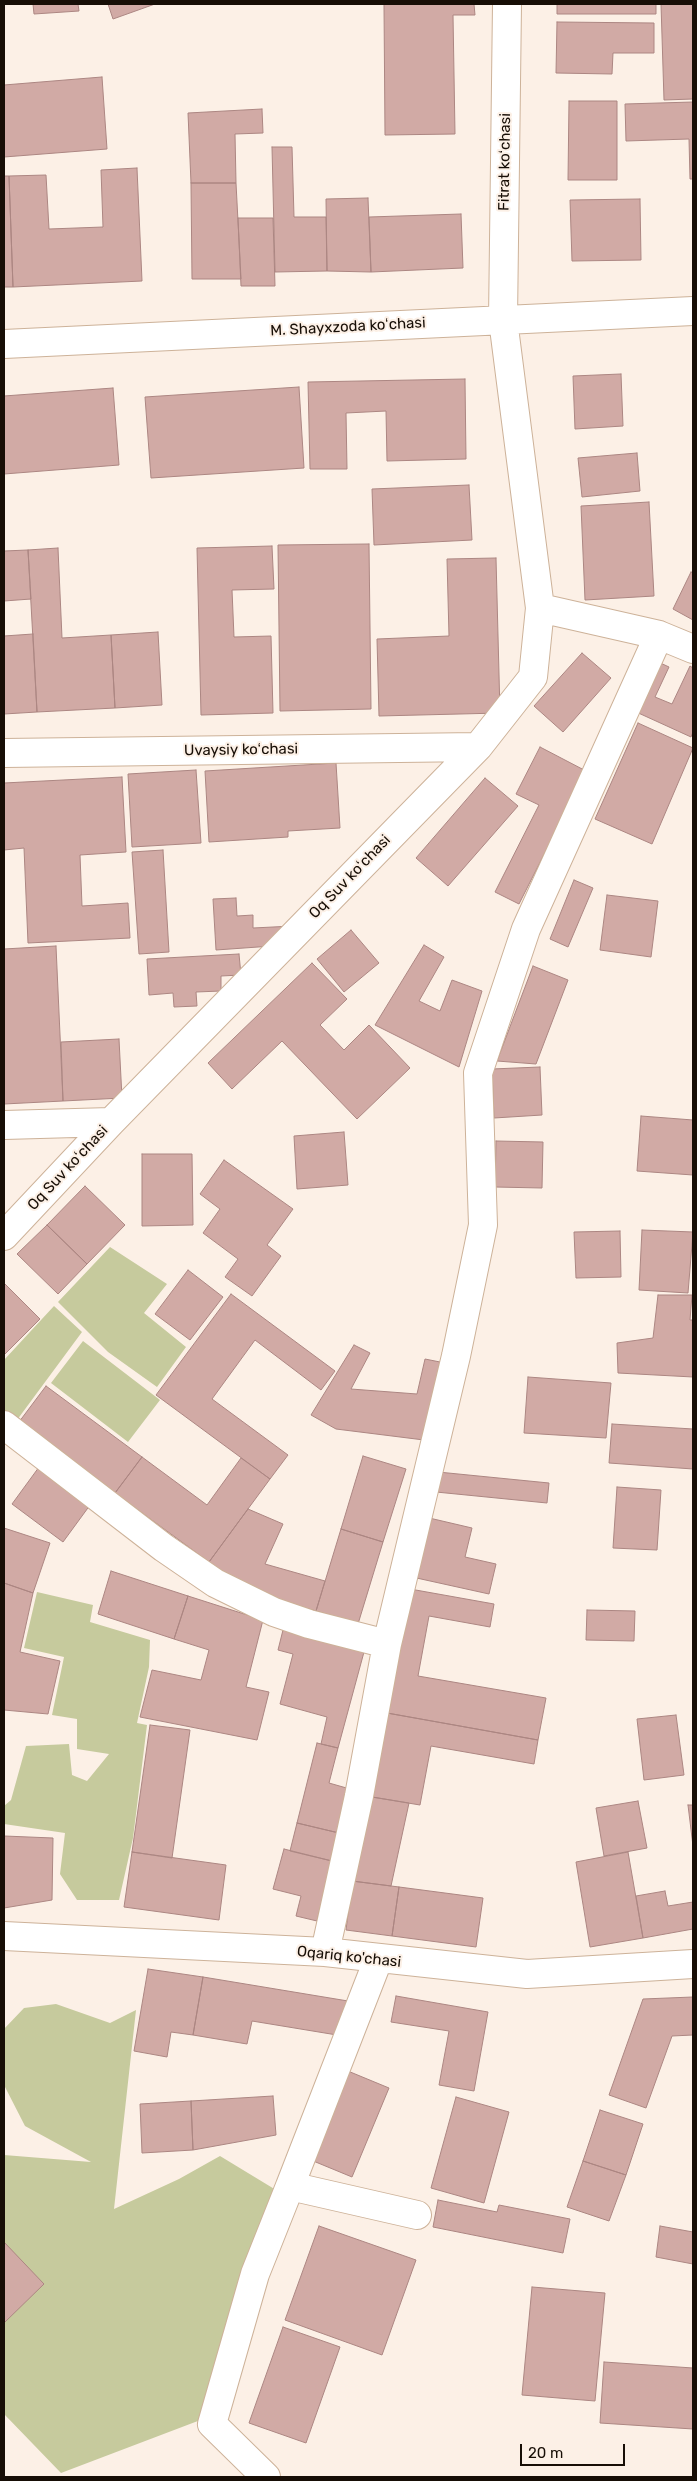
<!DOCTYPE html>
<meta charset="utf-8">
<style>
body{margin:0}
#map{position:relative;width:697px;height:2481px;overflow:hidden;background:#fcf0e6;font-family:Rubik,sans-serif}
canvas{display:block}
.frame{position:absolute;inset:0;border:5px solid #170e06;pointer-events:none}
.scale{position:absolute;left:520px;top:2444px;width:105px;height:22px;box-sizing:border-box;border:2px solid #170e06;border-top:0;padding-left:6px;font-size:15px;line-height:18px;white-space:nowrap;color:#170e06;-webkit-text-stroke:4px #fcf0e6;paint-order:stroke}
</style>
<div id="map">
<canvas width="697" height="2481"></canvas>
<div class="frame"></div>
<div class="scale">20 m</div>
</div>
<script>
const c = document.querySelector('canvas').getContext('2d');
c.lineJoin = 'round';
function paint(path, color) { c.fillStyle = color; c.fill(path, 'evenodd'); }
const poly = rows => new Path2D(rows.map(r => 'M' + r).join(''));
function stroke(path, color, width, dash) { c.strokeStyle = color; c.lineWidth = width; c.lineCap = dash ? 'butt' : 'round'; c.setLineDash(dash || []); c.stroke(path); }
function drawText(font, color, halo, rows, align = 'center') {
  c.font = font + ' Rubik,sans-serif'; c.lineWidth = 4; c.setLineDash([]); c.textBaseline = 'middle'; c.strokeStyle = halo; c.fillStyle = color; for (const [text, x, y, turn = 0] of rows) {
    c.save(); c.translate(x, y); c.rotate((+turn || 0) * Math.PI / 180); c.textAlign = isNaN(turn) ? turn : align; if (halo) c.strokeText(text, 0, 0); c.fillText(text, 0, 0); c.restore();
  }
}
paint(poly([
 [110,1247,167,1284,144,1313,186,1347,157,1387,108,1352,58,1302],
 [54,1306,82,1332,17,1420,4,1410,4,1360],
 [83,1341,160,1400,128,1442,51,1383],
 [37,1592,93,1605,90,1622,150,1640,149,1667,137,1723,147,1725,133,1838,119,1900,77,1900,60,1874,65,1833,4,1824,4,1806,11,1800,26,1746,69,1744,72,1775,87,1781,109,1754,77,1749,77,1719,52,1715,64,1657,24,1648],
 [56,2004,110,2023,136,2010,114,2209,179,2179,220,2156,276,2190,211,2416,61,2473,4,2414,4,2155,91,2162,25,2126,4,2085,4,2029,24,2008]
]), '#c6ca9d');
const building = poly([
 [33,4,78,4,79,11,34,14,33,4],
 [108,4,155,4,113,19,108,4],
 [384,4,474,4,475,15,453,15,455,134,385,135,384,4],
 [557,4,656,4,656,14,557,14,557,4],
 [661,4,693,4,693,99,664,100,661,4],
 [557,22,654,23,654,53,613,53,612,74,556,73,557,22],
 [102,77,107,149,4,157,4,85,102,77],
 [569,101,617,101,617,180,568,180,569,101],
 [693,102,693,179,690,179,689,139,626,141,625,104,693,102],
 [262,109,263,133,235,134,236,183,191,183,188,113,262,109],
 [272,147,292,147,294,217,326,217,327,271,275,272,272,147],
 [137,168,142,281,13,287,9,176,46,175,49,229,103,227,101,170,137,168],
 [4,176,9,176,13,287,4,287,4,176],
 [191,183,236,183,241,279,192,279,191,183],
 [368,198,371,272,327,271,326,199,368,198],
 [640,199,641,260,572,261,570,200,640,199],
 [461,214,463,268,371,272,369,217,461,214],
 [238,218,273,218,275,286,241,286,238,218],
 [621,374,623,426,575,429,573,376,621,374],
 [465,379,466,459,387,461,386,411,346,413,347,469,310,469,308,382,465,379],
 [299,387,304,468,151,478,145,397,299,387],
 [113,388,119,465,4,474,4,396,113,388],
 [637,453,640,491,582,497,578,458,637,453],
 [469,485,472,540,374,545,372,489,469,485],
 [649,502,654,596,585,600,581,506,649,502],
 [369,544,371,709,280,711,278,545,369,544],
 [272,546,274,589,232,590,234,637,271,636,273,713,201,715,197,548,272,546],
 [58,548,62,638,111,635,115,708,37,712,28,550,58,548],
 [28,550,31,599,4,601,4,551,28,550],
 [496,558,500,713,379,716,377,639,449,636,447,559,496,558],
 [691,572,693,573,693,620,673,609,691,572],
 [158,632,162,705,115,708,111,635,158,632],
 [33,634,37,712,4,714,4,636,33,634],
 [582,653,611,678,563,732,534,706,582,653],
 [656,661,669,667,655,697,672,704,690,666,693,668,693,732,691,737,634,711,656,661],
 [638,723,693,748,652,844,595,819,638,723],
 [540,747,586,771,519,904,495,892,539,805,516,794,540,747],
 [336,763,340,828,288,831,288,837,209,842,205,771,336,763],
 [196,770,201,843,132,847,128,774,196,770],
 [122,777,126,852,80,855,82,906,128,903,130,938,28,943,24,848,4,850,4,783,122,777],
 [485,778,518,806,448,886,416,858,485,778],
 [163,850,169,952,139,954,132,852,163,850],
 [574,880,593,888,568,947,550,939,574,880],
 [607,895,658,901,651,957,600,950,607,895],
 [236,898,237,916,253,915,253,928,293,926,272,946,216,950,213,899,236,898],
 [351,930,379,963,344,992,317,959,351,930],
 [424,945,444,957,419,1001,440,1011,452,980,482,991,459,1067,375,1025,424,945],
 [56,946,63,1101,4,1104,4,949,56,946],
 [239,954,241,975,221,976,221,991,196,992,197,1006,174,1007,173,993,149,995,147,959,239,954],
 [312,963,347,999,320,1025,344,1050,369,1025,410,1068,357,1119,282,1041,232,1089,208,1063,312,963],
 [533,966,568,980,536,1064,497,1061,533,966],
 [119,1039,122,1098,63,1101,61,1042,119,1039],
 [540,1067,542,1115,494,1118,492,1069,540,1067],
 [641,1116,693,1120,693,1175,637,1171,641,1116],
 [344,1132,348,1185,297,1189,294,1136,344,1132],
 [496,1141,543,1142,542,1188,495,1187,496,1141],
 [142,1154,192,1154,193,1225,142,1226,142,1154],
 [224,1160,293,1209,267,1245,281,1256,252,1296,225,1277,238,1259,203,1233,220,1209,200,1194,224,1160],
 [85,1186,125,1225,87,1264,47,1225,85,1186],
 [47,1225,87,1264,58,1294,17,1254,47,1225],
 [642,1230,693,1232,688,1293,639,1290,642,1230],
 [620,1231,621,1277,576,1278,574,1232,620,1231],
 [188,1270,223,1297,190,1340,155,1314,188,1270],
 [4,1283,40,1319,4,1355,4,1283],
 [231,1294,335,1371,321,1390,255,1340,212,1399,288,1455,270,1479,156,1395,231,1294],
 [658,1295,692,1295,690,1320,693,1320,693,1377,618,1373,617,1343,653,1338,658,1295],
 [354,1345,370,1353,351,1389,417,1394,425,1359,440,1362,424,1440,336,1429,311,1415,354,1345],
 [528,1377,611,1383,606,1438,524,1433,528,1377],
 [46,1386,142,1457,115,1493,19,1422,46,1386],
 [612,1424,693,1429,693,1469,609,1463,612,1424],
 [363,1456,406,1469,383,1542,341,1529,363,1456],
 [142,1457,207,1505,241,1458,270,1479,209,1562,115,1493,142,1457],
 [42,1463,93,1501,63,1542,12,1504,42,1463],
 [438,1472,549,1483,547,1503,436,1492,438,1472],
 [617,1487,661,1490,657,1550,613,1548,617,1487],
 [248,1509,283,1524,265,1564,325,1581,316,1611,251,1593,209,1562,248,1509],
 [425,1517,472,1528,465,1557,496,1564,489,1594,412,1577,425,1517],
 [4,1528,50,1543,33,1593,4,1583,4,1528],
 [341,1529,383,1542,358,1624,316,1611,341,1529],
 [111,1571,188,1596,174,1639,98,1614,111,1571],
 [4,1583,33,1593,20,1652,60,1661,48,1714,4,1710,4,1583],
 [410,1589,494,1604,490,1627,429,1616,418,1676,546,1698,538,1740,387,1713,410,1589],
 [188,1596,263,1620,246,1687,269,1692,257,1740,140,1717,152,1670,201,1680,209,1650,174,1639,188,1596],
 [587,1610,635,1611,634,1641,586,1640,587,1610],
 [283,1630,364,1652,338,1748,321,1744,327,1717,280,1704,293,1654,278,1650,283,1630],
 [387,1713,538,1740,534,1764,431,1746,420,1805,372,1797,387,1713],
 [676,1715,684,1775,644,1780,637,1719,676,1715],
 [150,1725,190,1730,172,1858,132,1852,150,1725],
 [317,1743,338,1748,329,1783,350,1789,339,1833,297,1823,317,1743],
 [372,1797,409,1803,391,1886,352,1881,372,1797],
 [638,1801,647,1848,604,1856,596,1808,638,1801],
 [688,1805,693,1805,693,1846,688,1805],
 [297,1823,339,1833,332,1861,290,1851,297,1823],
 [4,1836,53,1838,52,1900,4,1908,4,1836],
 [284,1849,332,1861,317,1921,296,1916,301,1896,273,1889,284,1849],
 [132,1852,226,1865,219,1920,124,1907,132,1852],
 [628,1852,643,1938,590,1947,576,1862,628,1852],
 [352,1881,399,1887,392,1936,346,1930,352,1881],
 [399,1887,483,1898,476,1947,392,1936,399,1887],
 [665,1891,668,1906,693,1902,693,1929,643,1938,636,1896,665,1891],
 [148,1969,203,1977,193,2035,171,2032,167,2057,134,2051,148,1969],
 [203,1977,348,2001,343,2036,252,2021,247,2044,193,2035,203,1977],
 [396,1996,488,2012,474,2091,439,2085,449,2031,391,2022,396,1996],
 [693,1997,693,2035,672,2036,646,2108,609,2095,643,1999,693,1997],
 [343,2069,389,2088,352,2177,306,2158,343,2069],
 [273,2096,276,2135,193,2150,191,2101,273,2096],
 [456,2097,509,2112,484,2203,431,2188,456,2097],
 [191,2101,193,2150,142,2153,140,2104,191,2101],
 [600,2110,643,2124,626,2175,583,2161,600,2110],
 [583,2161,626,2175,609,2221,567,2207,583,2161],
 [438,2200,497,2212,499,2205,570,2219,563,2253,433,2227,438,2200],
 [319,2226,416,2260,382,2355,285,2320,319,2226],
 [660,2226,693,2232,693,2264,656,2257,660,2226],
 [4,2242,44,2284,4,2323,4,2242],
 [532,2287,605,2293,595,2401,522,2395,532,2287],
 [283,2327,340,2347,306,2443,249,2423,283,2327],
 [604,2362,693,2368,693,2429,600,2423,604,2362]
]);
paint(building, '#d1aaa5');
stroke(building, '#ac8682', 1);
const minor = poly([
 [507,4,503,320,540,608],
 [4,344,693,311],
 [4,753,478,747],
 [4,1125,111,1122],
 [4,1236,111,1122,478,747,533,677,540,608,659,635,693,649],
 [4,1425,164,1548,215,1583,274,1612,309,1624,387,1644],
 [4,1936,325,1952,527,1974,693,1964],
 [325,1952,359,1796,387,1644,456,1356,483,1225,478,1073,526,929,659,635],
 [378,1960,290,2186,417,2215],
 [266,2477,212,2424,255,2274,290,2186]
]);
stroke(minor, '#cdb299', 30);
stroke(minor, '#fff', 28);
drawText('15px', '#170e06', '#fcf0e6', [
 ["Fitrat koʻchasi",505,162,-89],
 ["M. Shayxzoda koʻchasi",348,327,-3],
 ["Uvaysiy koʻchasi",241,750,-1],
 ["Oq Suv koʻchasi",350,877,-46],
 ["Oq Suv koʻchasi",68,1168,-47],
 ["Oqariq ko'chasi",349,1957,6]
]);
</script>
